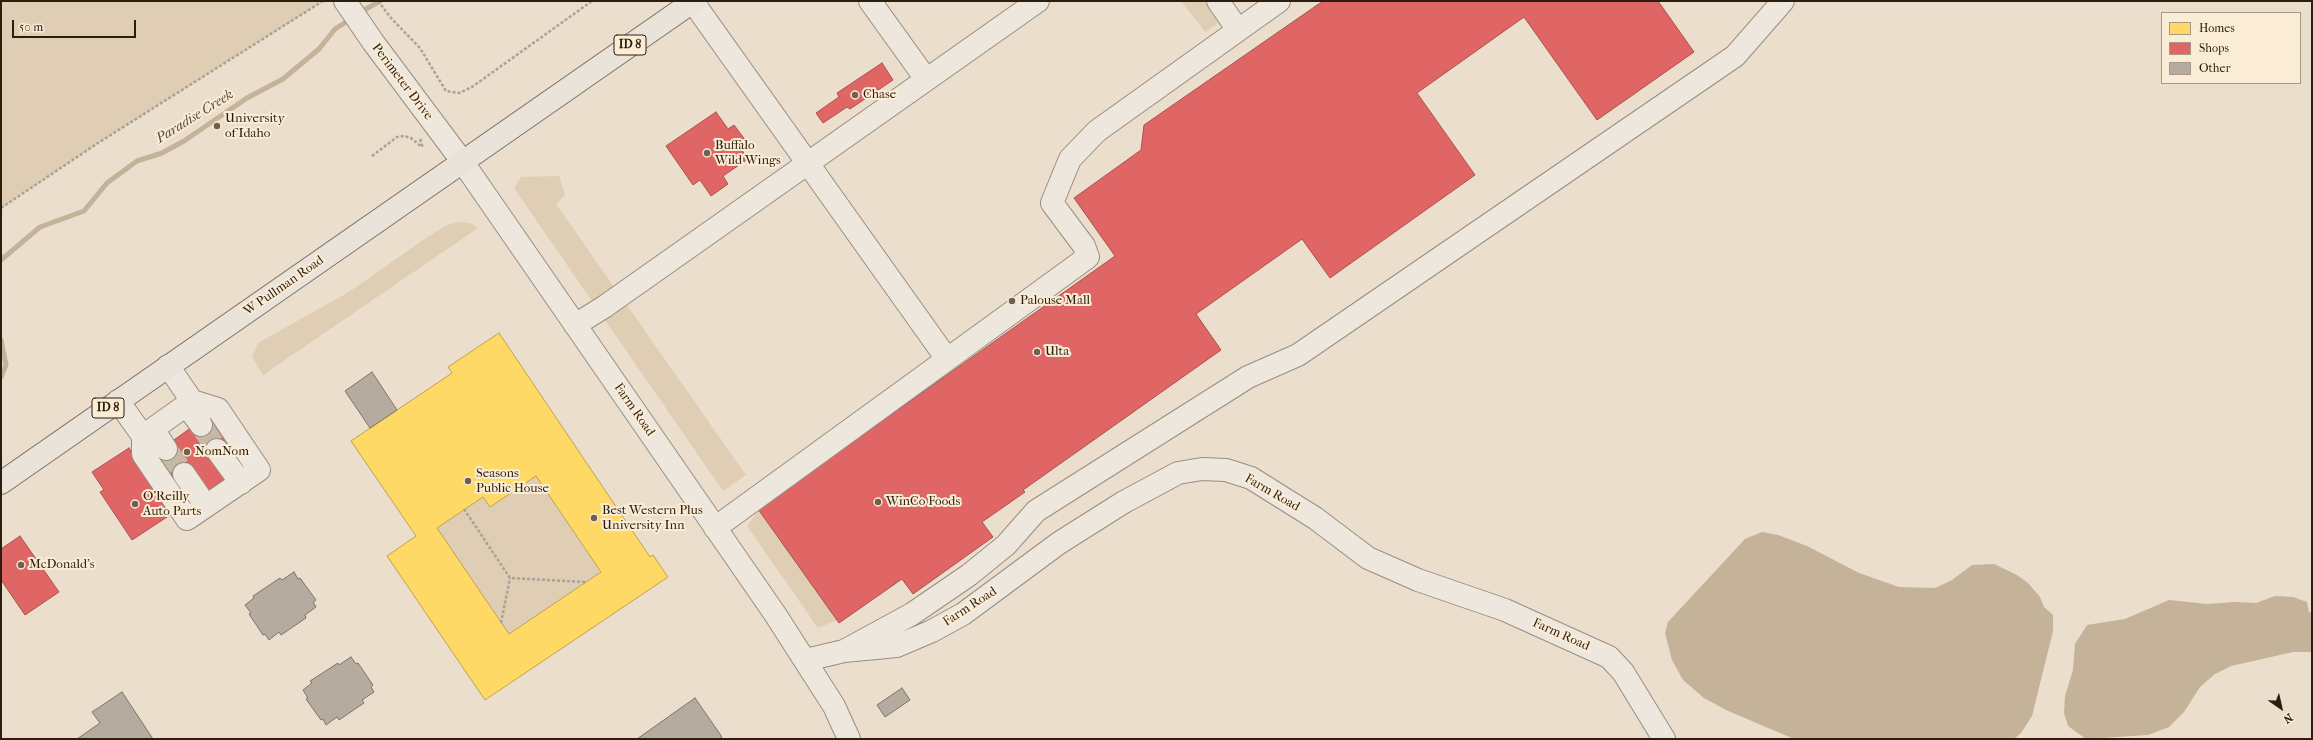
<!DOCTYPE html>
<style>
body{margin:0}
#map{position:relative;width:2313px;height:740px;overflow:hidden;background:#ebdecc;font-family:"IM FELL French Canon",serif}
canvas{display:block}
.frame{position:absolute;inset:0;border:2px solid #2c1e0e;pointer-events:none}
.legend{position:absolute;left:2161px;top:12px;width:140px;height:72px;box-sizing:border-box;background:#faecd5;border:1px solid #a89a85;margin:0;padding:5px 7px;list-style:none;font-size:12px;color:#2c1e0e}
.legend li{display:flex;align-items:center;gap:8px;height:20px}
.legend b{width:20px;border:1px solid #a89a85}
.north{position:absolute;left:2261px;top:688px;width:40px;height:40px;-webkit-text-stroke:3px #faecd5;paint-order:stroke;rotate:146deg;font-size:11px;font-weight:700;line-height:16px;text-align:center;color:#2c1e0e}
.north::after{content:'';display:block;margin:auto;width:14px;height:18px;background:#2c1e0e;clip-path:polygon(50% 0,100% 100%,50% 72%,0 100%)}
.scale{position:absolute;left:12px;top:20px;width:124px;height:18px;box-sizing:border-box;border:2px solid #2c1e0e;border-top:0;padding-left:5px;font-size:12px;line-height:14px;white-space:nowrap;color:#2c1e0e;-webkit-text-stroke:3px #faecd5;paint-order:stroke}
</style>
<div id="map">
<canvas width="2313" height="740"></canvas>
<div class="frame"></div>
<ul class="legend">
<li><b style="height:11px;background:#ffd966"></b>Homes</li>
<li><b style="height:11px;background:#e06666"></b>Shops</li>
<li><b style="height:11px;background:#b5ab9e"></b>Other</li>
</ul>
<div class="north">N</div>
<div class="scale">50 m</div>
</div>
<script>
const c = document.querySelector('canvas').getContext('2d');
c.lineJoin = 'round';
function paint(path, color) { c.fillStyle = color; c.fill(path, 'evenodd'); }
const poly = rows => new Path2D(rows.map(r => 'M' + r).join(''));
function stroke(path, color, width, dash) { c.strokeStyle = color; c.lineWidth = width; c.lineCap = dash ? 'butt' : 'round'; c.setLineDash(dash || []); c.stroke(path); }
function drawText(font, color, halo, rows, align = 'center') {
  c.font = font + ' "IM FELL French Canon",serif'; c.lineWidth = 4; c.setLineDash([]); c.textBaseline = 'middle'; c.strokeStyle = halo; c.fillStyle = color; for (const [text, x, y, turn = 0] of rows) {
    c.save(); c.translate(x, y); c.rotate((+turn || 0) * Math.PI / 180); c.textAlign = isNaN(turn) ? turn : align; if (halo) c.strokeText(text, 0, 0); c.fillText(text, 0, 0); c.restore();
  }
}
paint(poly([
 [1,1,323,1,98,143,1,208],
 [1181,1,1205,1,1220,22,1205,32],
 [559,176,565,195,556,204,746,475,723,491,514,188,521,177],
 [457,222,470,223,478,228,263,375,252,357,258,343,349,292,429,236,447,225],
 [536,476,601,572,509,634,437,528,483,497,490,507],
 [762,506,840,619,818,628,747,526]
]), '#dfceb4');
paint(poly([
 [1762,532,1778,535,1807,546,1859,573,1899,587,1935,588,1952,580,1972,565,1994,564,2017,575,2028,583,2040,597,2044,607,2053,615,2053,631,2032,716,2021,733,2014,739,1794,739,1726,710,1704,698,1683,680,1672,660,1665,633,1668,622,1745,539],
 [2275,596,2293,597,2307,602,2309,612,2312,612,2312,652,2293,652,2231,666,2215,674,2200,687,2184,712,2169,727,2148,735,2086,739,2068,726,2064,713,2065,696,2073,670,2075,644,2087,625,2125,619,2169,600,2207,604,2235,602,2256,603]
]), '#c4b299');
const homes = poly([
 [499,333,650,557,653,555,668,577,485,700,387,556,416,536,351,441,452,373,448,367,499,333],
 [536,476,601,572,509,634,437,528,483,497,490,507,536,476]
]);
paint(homes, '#ffd966');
stroke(homes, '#c0a14c', 1);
const shops = poly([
 [1323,1,1658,1,1694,52,1597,120,1524,17,1417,93,1475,175,1330,278,1302,239,1196,314,1221,350,1023,490,1025,492,982,522,993,537,913,594,902,579,839,623,758,509,1115,256,1074,198,1141,150,1144,125,1323,1],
 [882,63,893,80,850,109,847,107,823,123,816,113,839,97,837,93,882,63],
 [716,112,728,129,734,125,746,141,739,146,748,159,723,176,728,184,711,196,700,180,693,185,666,146,716,112],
 [217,414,234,438,210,455,227,479,209,492,193,468,167,485,150,460,176,443,174,440,192,427,194,430,217,414],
 [129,448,170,515,132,540,100,492,104,490,92,472,129,448],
 [20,536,59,592,25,615,1,580,1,549,20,536]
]);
paint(shops, '#e06666');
stroke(shops, '#aa504c', 1);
stroke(poly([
 [359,13,380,1],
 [1,260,40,227,84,211,107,183,137,161,162,153,184,141,247,98,283,79,319,49,335,29,351,19],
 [1,340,6,365,1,377]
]), '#c4b299', 5);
const building = poly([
 [372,372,397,410,370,428,345,391,372,372],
 [294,572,298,579,300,578,316,600,313,602,316,607,305,615,306,618,281,635,279,632,269,640,265,634,263,635,249,614,251,613,245,605,254,598,253,596,280,578,282,580,294,572],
 [351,657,356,664,358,663,373,685,371,687,374,692,362,700,364,703,339,720,337,717,326,725,323,719,321,720,306,699,308,698,303,690,312,683,310,681,338,663,339,665,351,657],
 [902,688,910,700,885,717,877,705,902,688],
 [122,692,153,739,77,739,100,723,92,712,122,692],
 [695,698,722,737,719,739,637,739,695,698]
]);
paint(building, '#b5ab9e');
stroke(building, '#7c7469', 1);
stroke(poly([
 [201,425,217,450],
 [166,449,184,474]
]), '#c5b8a6', 22, [22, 11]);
const minor = poly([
 [345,1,373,42,462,161,775,614,834,706,849,739],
 [870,1,926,79],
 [1218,1,1238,30],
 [693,2,947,359],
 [575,325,604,307,1038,1],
 [118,401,143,436,192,401,168,366],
 [186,405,201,425],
 [153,429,166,449],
 [143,436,143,454,187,519,259,470,218,409,192,401],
 [217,450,241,483],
 [184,474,206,506],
 [715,528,1088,257,1084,246,1052,203,1070,159,1097,131,1279,1],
 [844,651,912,614,969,575,1006,545,1036,511,1248,377,1298,355,1735,56,1783,1],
 [806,660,844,651,897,646,932,631,963,614,1059,543,1124,502,1178,473,1202,469,1226,470,1251,478,1315,518,1368,558,1418,580,1505,610,1609,657,1623,672,1664,739]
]);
const major = poly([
 [1,483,694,1]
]);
stroke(minor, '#978e82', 24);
stroke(major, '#7c7469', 24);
stroke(poly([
 [378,1,391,18,420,48,446,91,459,93,472,87,592,1],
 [420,139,423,148],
 [372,156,397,137,404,136,411,138,422,147],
 [1,208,98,143,323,1],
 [464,509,510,578,585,582],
 [501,623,510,578]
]), '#a9a299', 2.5, [3, 2]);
stroke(minor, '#eee7de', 22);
stroke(major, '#eae3d9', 22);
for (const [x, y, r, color] of [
 [855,95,4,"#6f6150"],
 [217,126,4,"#6f6150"],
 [707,153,4,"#6f6150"],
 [1012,301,4,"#6f6150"],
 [1037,352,4,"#6f6150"],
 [187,452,4,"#6f6150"],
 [468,481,4,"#6f6150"],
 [878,502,4,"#6f6150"],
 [135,504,4,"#6f6150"],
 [594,518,4,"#6f6150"],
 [21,565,4,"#6f6150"]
]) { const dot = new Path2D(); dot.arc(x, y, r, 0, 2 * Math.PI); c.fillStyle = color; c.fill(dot); stroke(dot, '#faecd5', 1.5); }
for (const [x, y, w] of [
 [630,45,32],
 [108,408,32]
]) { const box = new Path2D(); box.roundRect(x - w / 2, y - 10, w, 20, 3); c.fillStyle = '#faecd5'; c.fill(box); stroke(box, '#2c1e0e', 1); }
drawText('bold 12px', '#2c1e0e', null, [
 ["ID 8",630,45],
 ["ID 8",108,408]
]);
drawText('13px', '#2c1e0e', '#faecd5', [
 ["Perimeter Drive",402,82,53],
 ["W Pullman Road",284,286,-35],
 ["Farm Road",634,410,55],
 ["Farm Road",1272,493,30],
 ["Farm Road",970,607,-33],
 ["Farm Road",1561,635,24]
]);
drawText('13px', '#2c1e0e', '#faecd5', [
 ["Chase",863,95],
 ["University",225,119],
 ["of Idaho",225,134],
 ["Buffalo",715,146],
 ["Wild Wings",715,161],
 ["Palouse Mall",1020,301],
 ["Ulta",1045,352],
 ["NomNom",195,452],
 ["Seasons",476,474],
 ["Public House",476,489],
 ["O'Reilly",143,497],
 ["Auto Parts",143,512],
 ["WinCo Foods",886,502],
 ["Best Western Plus",602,511],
 ["University Inn",602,526],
 ["McDonald's",29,565]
], 'left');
drawText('italic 14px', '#5b4b37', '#faecd5', [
 ["Paradise Creek",195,117,-32]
]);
</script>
